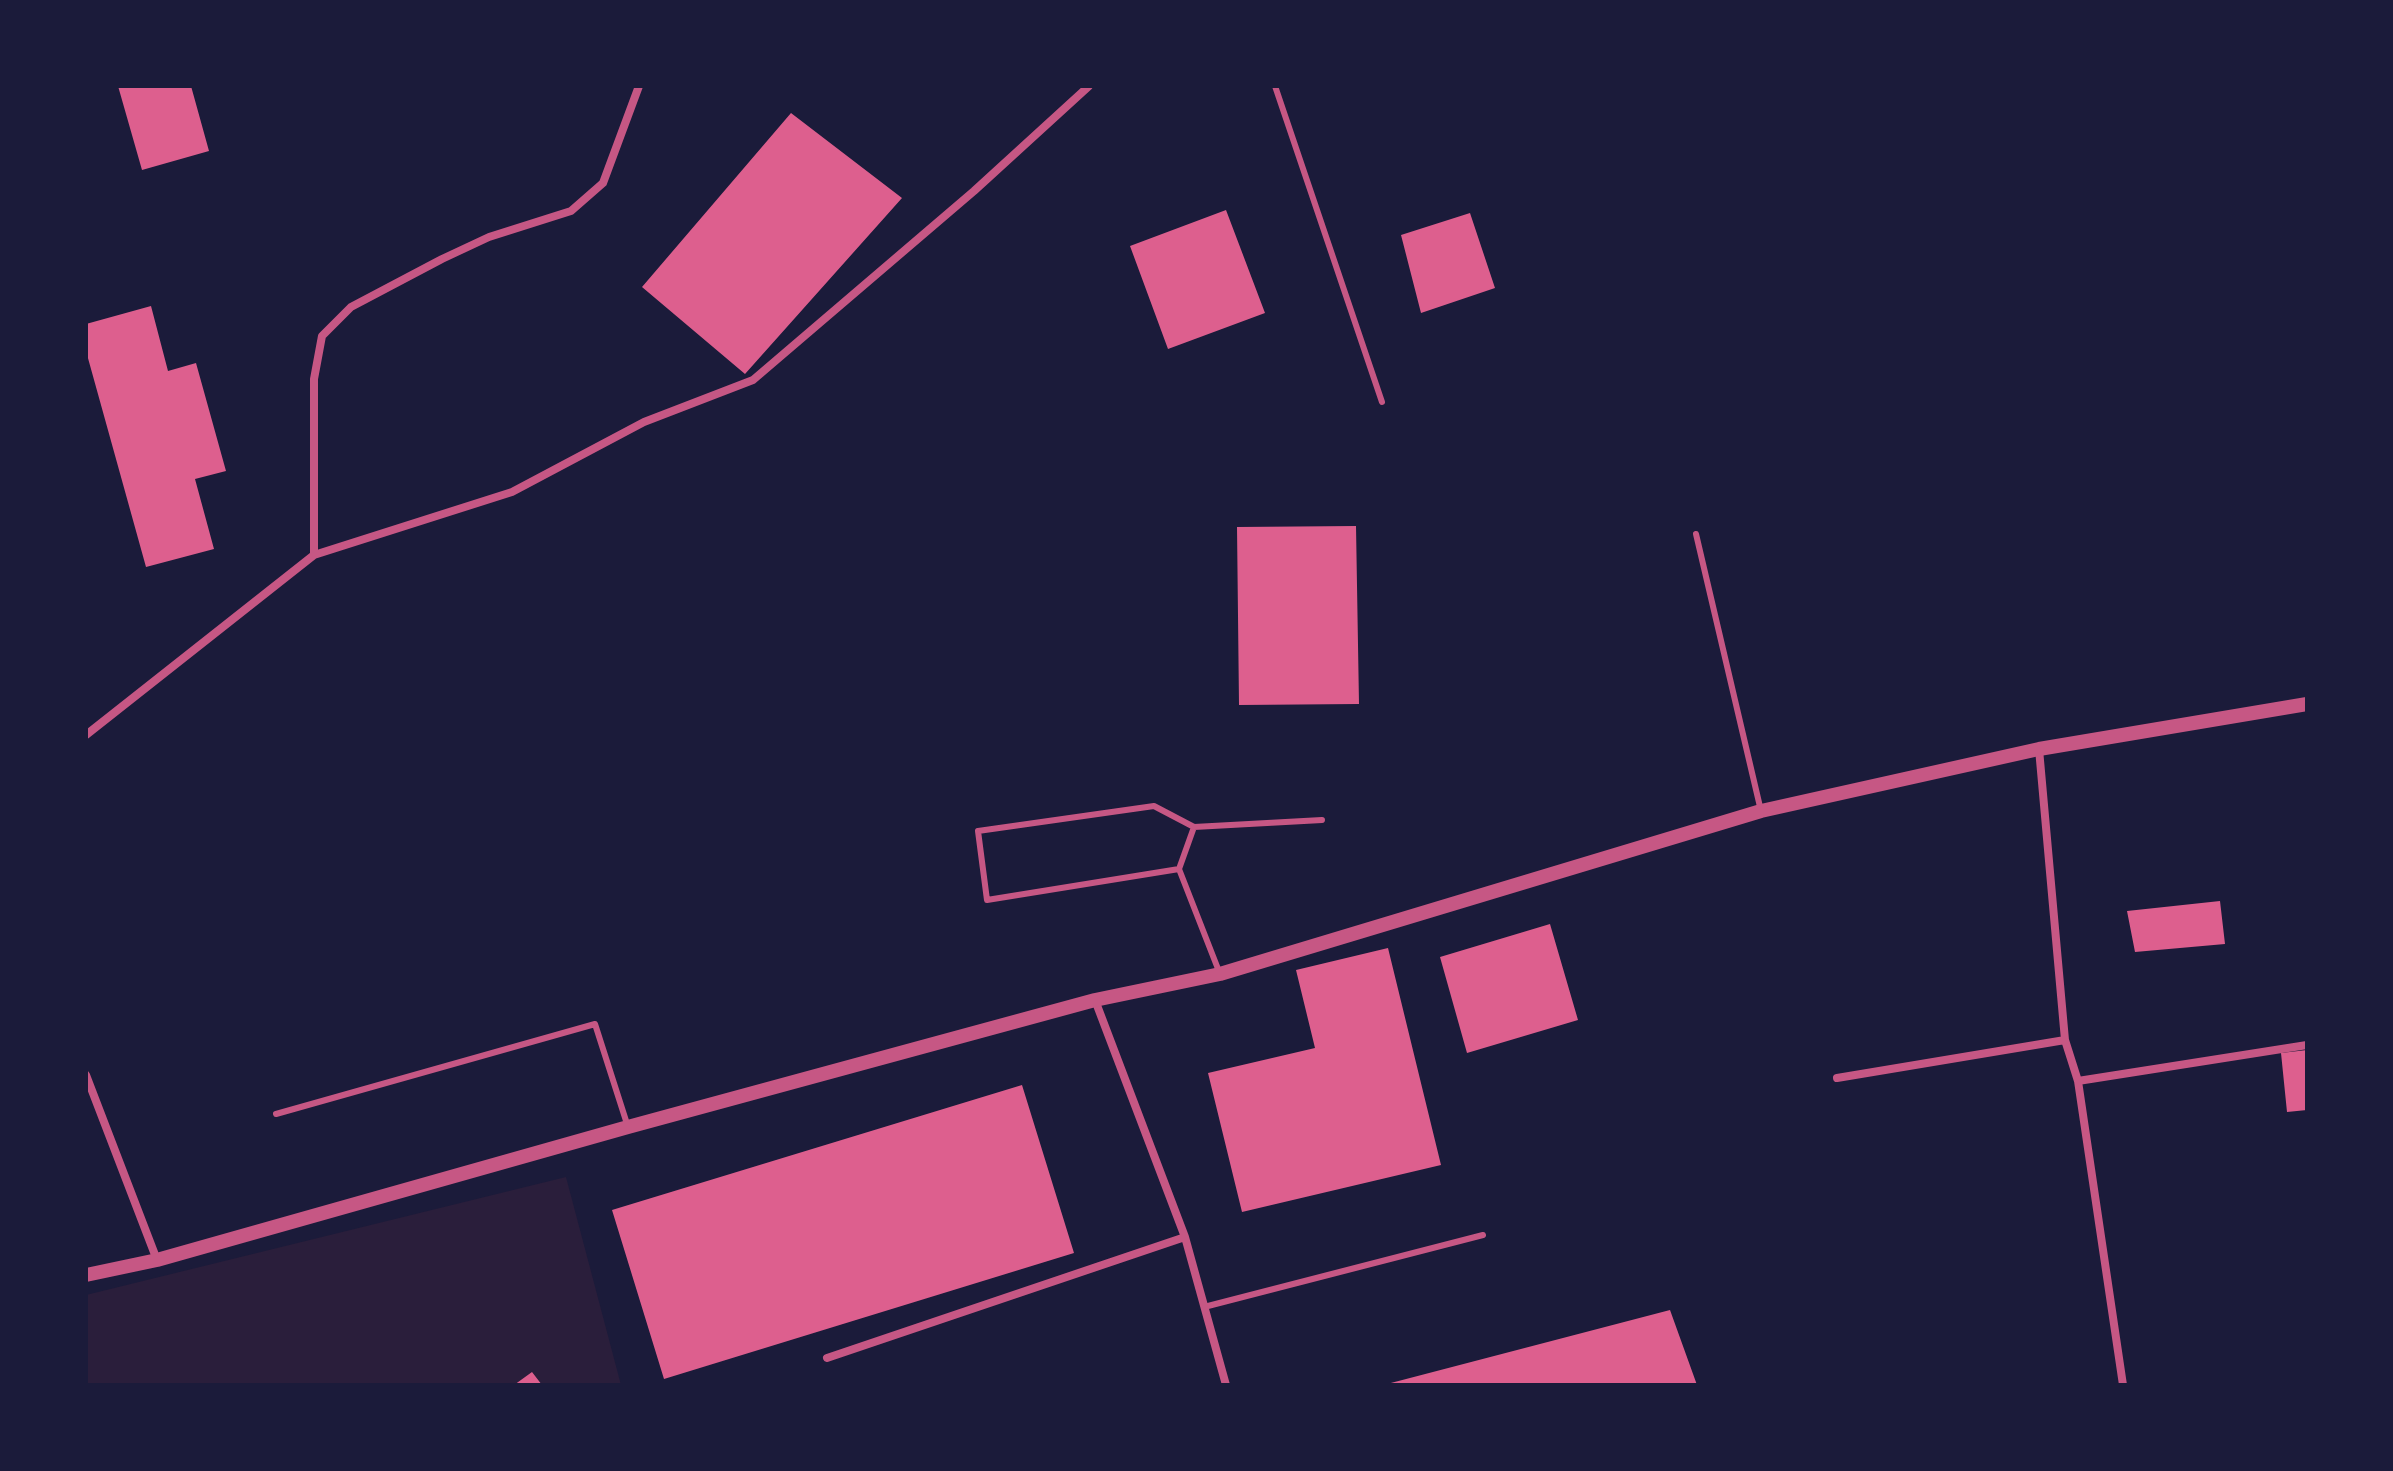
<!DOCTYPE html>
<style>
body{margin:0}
#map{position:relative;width:2393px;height:1471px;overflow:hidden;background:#1b1b3a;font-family:Roboto,sans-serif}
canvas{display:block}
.frame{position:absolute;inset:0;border:88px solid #1b1b3a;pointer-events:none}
</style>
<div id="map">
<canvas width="2393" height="1471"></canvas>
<div class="frame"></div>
</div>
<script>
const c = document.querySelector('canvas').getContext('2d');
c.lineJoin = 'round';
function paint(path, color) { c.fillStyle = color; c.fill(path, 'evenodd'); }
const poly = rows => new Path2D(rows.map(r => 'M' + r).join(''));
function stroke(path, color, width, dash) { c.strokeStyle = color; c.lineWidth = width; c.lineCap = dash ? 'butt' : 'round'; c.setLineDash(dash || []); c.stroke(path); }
paint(poly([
 [566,1177,621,1385,86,1385,86,1295]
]), '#2a1e3b');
paint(poly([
 [118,86,191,86,209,151,142,170],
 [791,113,902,198,745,374,642,287],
 [1226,210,1265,313,1168,349,1130,246],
 [1470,213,1495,288,1421,313,1401,235],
 [151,306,168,371,196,363,226,471,195,479,214,549,146,567,86,351,86,324],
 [1356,526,1359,704,1239,705,1237,527],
 [2220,901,2225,944,2135,952,2127,911],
 [1550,924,1578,1020,1467,1053,1440,957],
 [1388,948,1441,1165,1242,1212,1208,1073,1315,1048,1296,970],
 [2307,1050,2307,1110,2287,1112,2281,1053],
 [1022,1085,1074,1253,664,1379,612,1210],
 [1670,1310,1697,1385,1388,1385,1387,1384],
 [532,1372,542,1385,514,1385]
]), '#dd5f8e');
stroke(poly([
 [1275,86,1382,402],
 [1696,534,1761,811],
 [1194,827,1322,820],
 [1179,869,987,900,978,831,1154,806,1194,827,1179,869,1220,974],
 [276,1114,595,1024,628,1127],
 [1204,1307,1483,1235]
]), '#c65784', 6);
stroke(poly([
 [314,555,314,379,322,336,351,307,442,259,489,237,571,211,603,183,639,86],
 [86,735,314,555,512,492,644,422,753,380,974,191,1089,86],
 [2039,749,2065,1040,2078,1081,2123,1385],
 [1095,1000,1185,1237,1226,1385],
 [86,1075,157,1260],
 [1837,1078,2065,1040],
 [2078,1081,2307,1045],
 [827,1358,1185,1237]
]), '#c65784', 8);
stroke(poly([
 [86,1275,157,1260,628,1127,1095,1000,1220,974,1761,811,2039,749,2307,704]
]), '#c65784', 14);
</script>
